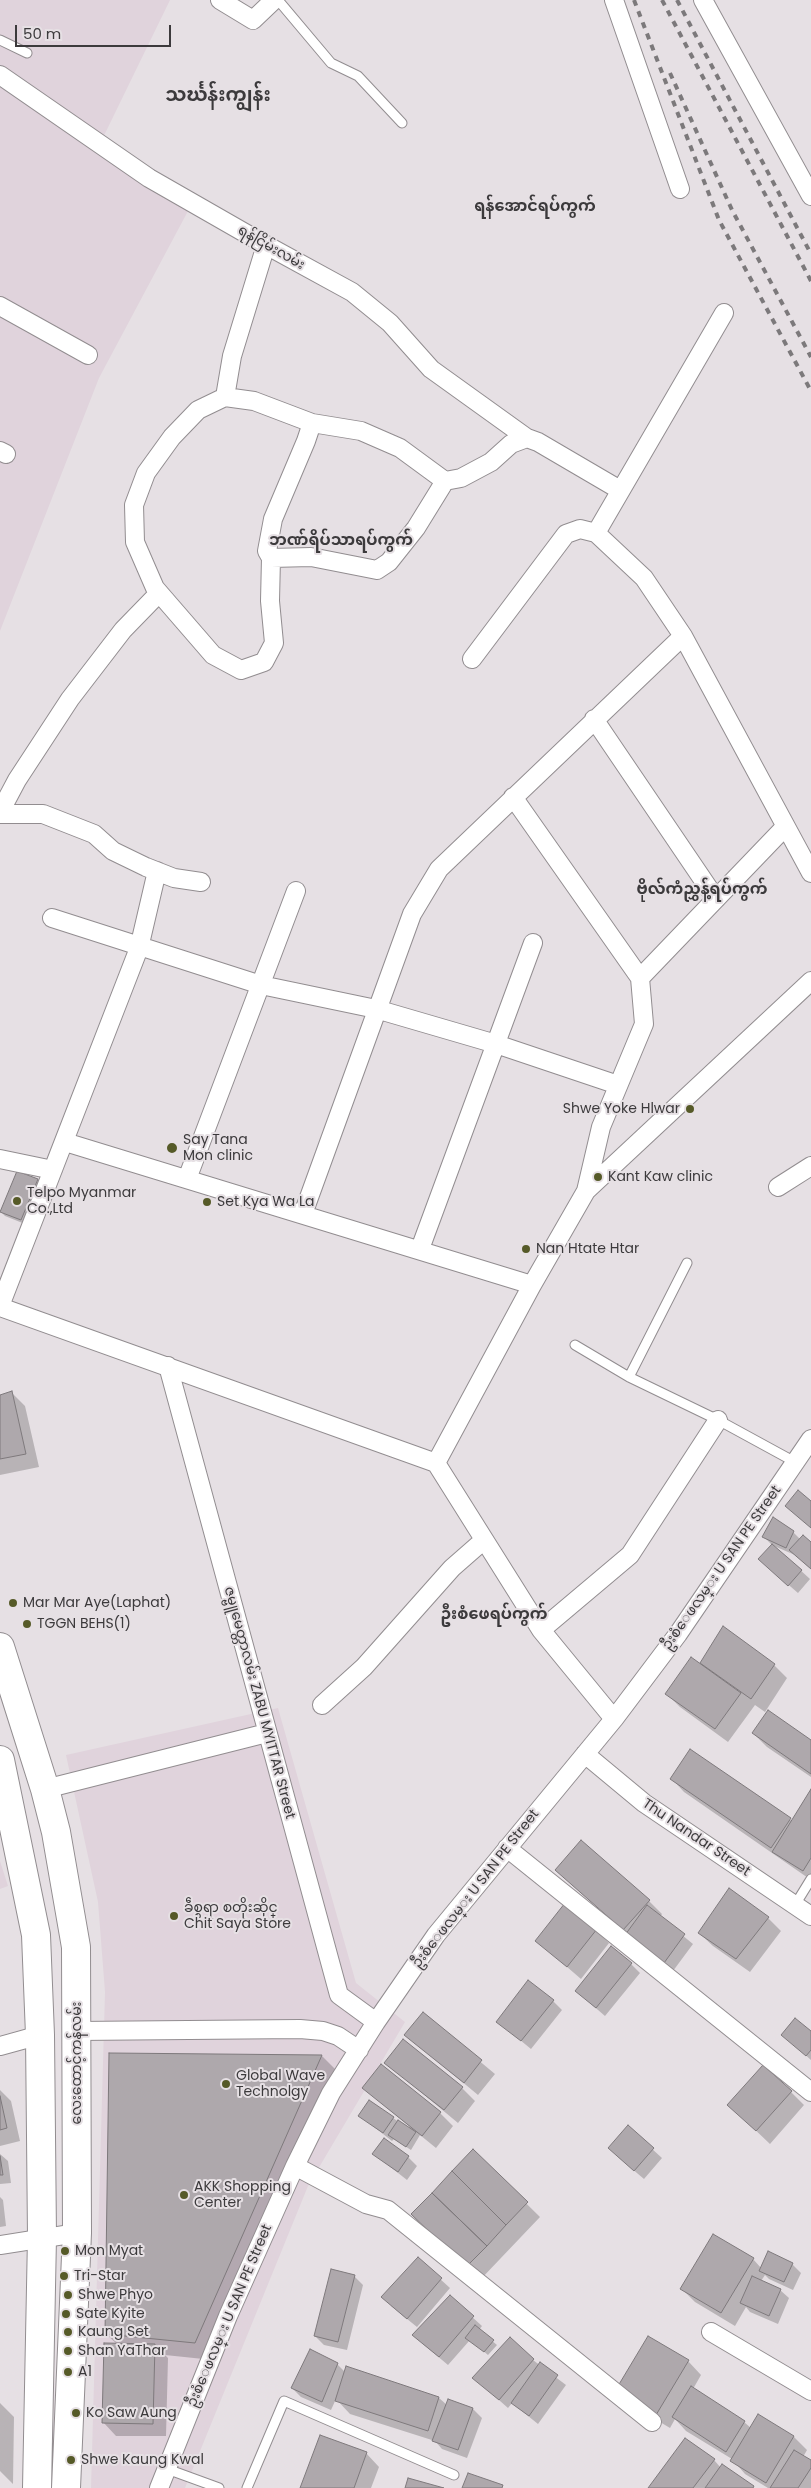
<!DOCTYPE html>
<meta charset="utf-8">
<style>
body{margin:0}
#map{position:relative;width:811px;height:2488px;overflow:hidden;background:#e6e0e4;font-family:Poppins,sans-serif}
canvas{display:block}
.scale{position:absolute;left:15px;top:25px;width:156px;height:22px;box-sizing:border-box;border:2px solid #3c3a3c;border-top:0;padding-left:6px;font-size:15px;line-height:18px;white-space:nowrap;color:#3c3a3c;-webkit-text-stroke:4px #e6e0e4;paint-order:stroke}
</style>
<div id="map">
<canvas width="811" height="2488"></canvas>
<div class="scale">50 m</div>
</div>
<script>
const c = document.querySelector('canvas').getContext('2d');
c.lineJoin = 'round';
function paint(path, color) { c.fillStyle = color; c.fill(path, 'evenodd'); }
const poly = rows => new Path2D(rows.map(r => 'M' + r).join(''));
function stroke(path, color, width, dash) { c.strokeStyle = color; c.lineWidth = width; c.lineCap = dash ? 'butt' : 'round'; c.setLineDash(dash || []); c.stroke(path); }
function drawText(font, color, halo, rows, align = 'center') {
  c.font = font + ' Poppins,"Noto Sans Myanmar",sans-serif'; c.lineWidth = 4; c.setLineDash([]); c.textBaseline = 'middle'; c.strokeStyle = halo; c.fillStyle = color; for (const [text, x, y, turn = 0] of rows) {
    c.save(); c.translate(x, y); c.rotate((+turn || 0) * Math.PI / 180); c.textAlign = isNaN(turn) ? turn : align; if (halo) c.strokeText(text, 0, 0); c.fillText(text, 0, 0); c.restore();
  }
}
paint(poly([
 [0,0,170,0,96,152,188,211,99,378,0,631],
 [278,1708,356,1983,405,2022,308,2186,185,2488,91,2488,105,1992,98,1902,66,1755],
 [0,1861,8,1886,0,1889]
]), '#e0d3dc');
paint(poly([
 [37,1180,41,1184,25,1224,5,1216,1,1212],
 [12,1393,25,1406,39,1467,0,1475,0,1396],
 [793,1532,800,1539,811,1543,811,1569,795,1555,774,1546,810,1579,798,1593,769,1568,772,1545,764,1537],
 [724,1628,774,1665,787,1678,765,1712,755,1705,728,1742,680,1707,666,1693,700,1665],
 [753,1733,811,1741,811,1777,767,1747],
 [671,1778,793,1821,811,1791,811,1880,684,1792],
 [556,1870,649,1901,662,1914,660,1917,693,1944,673,1971,627,1934],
 [768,1918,781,1931,750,1972,713,1946,699,1933],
 [596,1930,609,1943,581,1979,537,1941],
 [631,1964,640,1973,605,2016,576,1991],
 [553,2001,562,2010,531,2049,497,2021],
 [423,2014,495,2074,478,2095,406,2035],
 [811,2033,811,2060,783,2035],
 [322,2056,339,2073,213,2360,165,2355,168,2358,166,2436,116,2436,103,2422,117,2344,106,2334],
 [386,2063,462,2088,475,2101,458,2123],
 [364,2088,440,2113,453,2126,436,2148,420,2135,411,2150,394,2139,392,2141,359,2115,393,2118,409,2129,410,2127],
 [0,2090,11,2101,20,2141,0,2146],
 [791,2092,804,2105,770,2144,729,2105],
 [628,2127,662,2158,644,2179,618,2157],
 [473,2151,540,2217,480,2280,426,2227],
 [0,2154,8,2161,11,2183,0,2184],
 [374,2154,408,2157,417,2166,407,2180],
 [0,2197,3,2200,6,2226,0,2227],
 [418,2259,450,2288,417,2327,391,2306],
 [753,2259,761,2268,792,2264,801,2273,793,2290,769,2279,765,2275,761,2281,780,2290,789,2298,778,2324,750,2312,746,2307,735,2326,695,2302,682,2289],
 [354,2276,363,2285,347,2350,324,2345,315,2336],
 [450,2297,482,2326,479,2330,497,2345,488,2355,470,2340,448,2365,423,2344],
 [310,2351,337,2364,346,2373,347,2368,439,2398,447,2405,448,2401,473,2409,482,2418,467,2458,442,2449,435,2441,350,2414,336,2399,331,2410,301,2397,292,2388],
 [533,2360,566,2385,538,2424,512,2403,508,2408,483,2386],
 [688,2361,701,2375,693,2389,744,2422,751,2428,759,2416,794,2437,807,2450,803,2457,811,2462,811,2488,768,2488,745,2474,732,2459,686,2431,675,2419,670,2428,630,2404],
 [0,2403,14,2417,13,2484,0,2471],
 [366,2453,379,2467,371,2488,301,2488],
 [714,2460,721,2468,722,2465,754,2488,649,2488]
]), '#0003');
const building = poly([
 [17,1171,38,1179,21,1220,0,1212,17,1171],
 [12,1391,26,1454,0,1459,0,1395,12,1391],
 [798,1490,811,1501,811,1528,785,1506,798,1490],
 [773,1517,794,1531,786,1548,762,1537,773,1517],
 [803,1535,811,1542,811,1569,789,1550,803,1535],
 [772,1544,802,1570,788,1586,758,1559,772,1544],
 [723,1626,775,1664,751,1699,700,1663,723,1626],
 [691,1657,741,1693,715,1729,665,1694,691,1657],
 [768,1710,811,1740,811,1774,752,1733,768,1710],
 [690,1749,791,1818,771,1848,670,1779,690,1749],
 [811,1789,811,1858,803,1871,772,1852,811,1789],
 [581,1840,650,1900,623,1930,555,1870,581,1840],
 [729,1888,769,1917,736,1959,698,1933,729,1888],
 [565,1903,597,1929,567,1967,535,1941,565,1903],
 [647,1905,685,1934,664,1963,625,1935,647,1905],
 [611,1946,632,1963,596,2008,575,1991,611,1946],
 [528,1980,554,2000,521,2041,496,2022,528,1980],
 [423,2012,482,2060,464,2083,404,2035,423,2012],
 [795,2018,811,2031,811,2050,806,2056,781,2035,795,2018],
 [403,2039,463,2087,444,2110,384,2063,403,2039],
 [109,2053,322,2055,195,2343,105,2334,109,2053],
 [381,2064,441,2112,422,2136,362,2088,381,2064],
 [763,2065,792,2091,756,2131,727,2105,763,2065],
 [0,2096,7,2128,0,2130,0,2096],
 [369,2100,394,2117,383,2133,358,2116,369,2100],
 [398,2120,416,2132,406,2147,388,2135,398,2120],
 [628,2125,654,2148,634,2171,608,2148,628,2125],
 [384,2138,409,2156,398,2172,372,2154,384,2138],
 [473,2149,528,2202,506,2225,452,2171,473,2149],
 [0,2156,3,2175,0,2175,0,2156],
 [452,2171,506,2225,487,2246,432,2193,452,2171],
 [432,2193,487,2246,466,2267,411,2214,432,2193],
 [713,2234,754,2258,721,2313,680,2289,713,2234],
 [768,2251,793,2263,784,2282,759,2271,768,2251],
 [418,2257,442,2278,407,2319,381,2297,418,2257],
 [331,2269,355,2275,338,2342,314,2336,331,2269],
 [752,2276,781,2289,769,2316,740,2303,752,2276],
 [450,2295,474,2316,439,2357,412,2335,450,2295],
 [475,2325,494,2340,484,2352,465,2338,475,2325],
 [648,2336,689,2360,656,2415,615,2391,648,2336],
 [510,2337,534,2359,499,2400,472,2378,510,2337],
 [104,2343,155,2344,153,2424,102,2423,104,2343],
 [310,2349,338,2363,322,2402,291,2388,310,2349],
 [540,2362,558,2375,529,2416,511,2403,540,2362],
 [346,2366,439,2397,428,2431,335,2401,346,2366],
 [691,2386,745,2421,726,2452,672,2417,691,2386],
 [448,2399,473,2408,458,2450,432,2441,448,2399],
 [758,2414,794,2436,766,2483,730,2461,758,2414],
 [320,2435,367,2452,354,2488,300,2488,320,2435],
 [685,2438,715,2459,693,2488,648,2488,685,2438],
 [794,2450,811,2460,811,2468,798,2488,770,2488,794,2450],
 [722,2464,754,2486,753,2488,705,2488,722,2464],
 [468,2473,503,2485,502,2488,462,2488,468,2473],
 [408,2478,444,2488,405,2488,408,2478]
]);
paint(building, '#aea8ac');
stroke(building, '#7e797c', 1);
const lane = poly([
 [278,0,331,63,358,76,402,123],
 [0,40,27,53],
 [575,1345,629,1377,718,1420,795,1462],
 [629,1377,687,1263],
 [795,1905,811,1879],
 [167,2469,219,2488],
 [247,2488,284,2401,454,2475]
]);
const street = poly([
 [220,0,253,20,274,0],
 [614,0,680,189],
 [703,0,811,196],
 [0,75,149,178,266,245,352,292,390,323,431,369,527,438],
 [0,306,88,355],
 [724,313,596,533,644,578,683,636,811,873],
 [225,397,232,356,266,245],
 [312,423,306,441,273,519,267,551,271,558,270,601,274,643,264,662,241,670,213,655,155,588,135,542,134,505,146,473,172,437,198,410,225,397,254,401,312,423,361,431,400,448,445,481],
 [0,451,6,454],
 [271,558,311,557,377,570,389,562,416,528,445,481,461,478,491,462,511,444,527,438,538,442,620,490],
 [472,659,566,534,580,529,596,533],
 [594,719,716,899],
 [513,797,640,978,644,1024,601,1127,586,1191],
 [0,812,17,780,70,699,123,630,159,593],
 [0,814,43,814,94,834,113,851,146,867,174,878,201,882],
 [52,918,261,985,376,1009,496,1044,618,1085],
 [640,978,785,827],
 [65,1142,532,1285],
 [0,1159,53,1170],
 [187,1179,296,891],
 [778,1187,811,1166],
 [303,1214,412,914,439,869,683,636],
 [420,1249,533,943],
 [0,1306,139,948,157,871],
 [0,1307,436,1463],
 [168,1366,339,1995,376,2022],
 [436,1463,532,1285,586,1191,811,981],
 [436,1463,541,1630,614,1719],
 [541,1630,630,1555,718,1420],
 [322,1705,364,1667,452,1568,484,1540],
 [585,1754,644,1803,811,1916],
 [45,1789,267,1733],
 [507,1848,811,2092],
 [77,2031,300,2029,323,2031,338,2036,359,2050],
 [0,2046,40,2035],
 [295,2166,366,2204,388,2210,652,2422],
 [0,2245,77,2233],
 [711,2332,811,2391],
 [159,2488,228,2316,295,2166,331,2093,376,2022,436,1935,614,1719,678,1634,811,1439]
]);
const primary = poly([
 [0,1647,45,1789,56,1832,76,1947,77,2233,66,2488],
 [0,1760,36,1935,40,2035,42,2237,37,2488]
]);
stroke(lane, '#928d90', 11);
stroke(street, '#928d90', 20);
stroke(primary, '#928d90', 30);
stroke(lane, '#fff', 9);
stroke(street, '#fff', 18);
stroke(primary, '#fff', 28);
stroke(poly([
 [634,0,719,220,811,391],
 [662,0,811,281],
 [677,0,811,254],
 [670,73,732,210,811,357]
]), '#7c797b', 4, [6, 6]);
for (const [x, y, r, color] of [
 [690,1109,5,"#565a28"],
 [172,1148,6,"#565a28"],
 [598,1177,5,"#565a28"],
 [17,1201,5,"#565a28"],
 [207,1202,5,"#565a28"],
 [526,1249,5,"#565a28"],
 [13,1603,5,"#565a28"],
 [27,1624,5,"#565a28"],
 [174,1916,5,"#565a28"],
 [226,2084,5,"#565a28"],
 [184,2195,5,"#565a28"],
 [65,2251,5,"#565a28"],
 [64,2276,5,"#565a28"],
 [68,2295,5,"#565a28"],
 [66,2314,5,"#565a28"],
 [68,2332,5,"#565a28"],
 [68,2351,5,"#565a28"],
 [68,2372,5,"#565a28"],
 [76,2413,5,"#565a28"],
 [71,2460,5,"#565a28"]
]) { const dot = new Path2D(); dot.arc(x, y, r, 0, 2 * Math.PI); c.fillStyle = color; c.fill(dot); stroke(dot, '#e6e0e4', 2); }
drawText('14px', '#3c3a3c', '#e6e0e4', [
 ["ရန်ငြိမ်းလမ်း",271,248,30],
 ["ဦးစံေဖလမ္း U SAN PE Street",722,1568,-55],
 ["ဇမ္ဗူမေတ္တာလမ်း ZABU MYITTAR Street",259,1703,75],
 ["Thu Nandar Street",696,1838,34],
 ["ဦးစံေဖလမ္း U SAN PE Street",476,1889,-52],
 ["လေးထောင့်ကန်လမ်း",77,2063,-90],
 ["ဦးစံေဖလမ္း U SAN PE Street",230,2316,-67]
]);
drawText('14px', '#3c3a3c', '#e6e0e4', [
 ["Shwe Yoke Hlwar",680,1109,"right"],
 ["Say Tana",183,1140],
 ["Mon clinic",183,1156],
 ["Kant Kaw clinic",608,1177],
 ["Telpo Myanmar",27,1193],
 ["Co.,Ltd",27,1209],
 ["Set Kya Wa La",217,1202],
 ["Nan Htate Htar",536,1249],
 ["Mar Mar Aye(Laphat)",23,1603],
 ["TGGN BEHS(1)",37,1624],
 ["ခဵစ္စရာ စတိုးဆိုင္",184,1908],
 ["Chit Saya Store",184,1924],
 ["Global Wave",236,2076],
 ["Technolgy",236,2092],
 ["AKK Shopping",194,2187],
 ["Center",194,2203],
 ["Mon Myat",75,2251],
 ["Tri-Star",74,2276],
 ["Shwe Phyo",78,2295],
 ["Sate Kyite",76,2314],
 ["Kaung Set",78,2332],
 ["Shan YaThar",78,2351],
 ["A1",78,2372],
 ["Ko Saw Aung",86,2413],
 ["Shwe Kaung Kwal",81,2460]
], 'left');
drawText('bold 16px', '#3c3a3c', '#e6e0e4', [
 ["ရန်အောင်ရပ်ကွက်",535,207],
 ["ဘဏ်ရိပ်သာရပ်ကွက်",341,541],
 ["ဗိုလ်ကံညွှန့်ရပ်ကွက်",702,890],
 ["ဦးစံဖေရပ်ကွက်",494,1615]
]);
drawText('bold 19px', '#3c3a3c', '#e6e0e4', [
 ["သင်္ဃန်းကျွန်း",218,96]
]);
</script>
